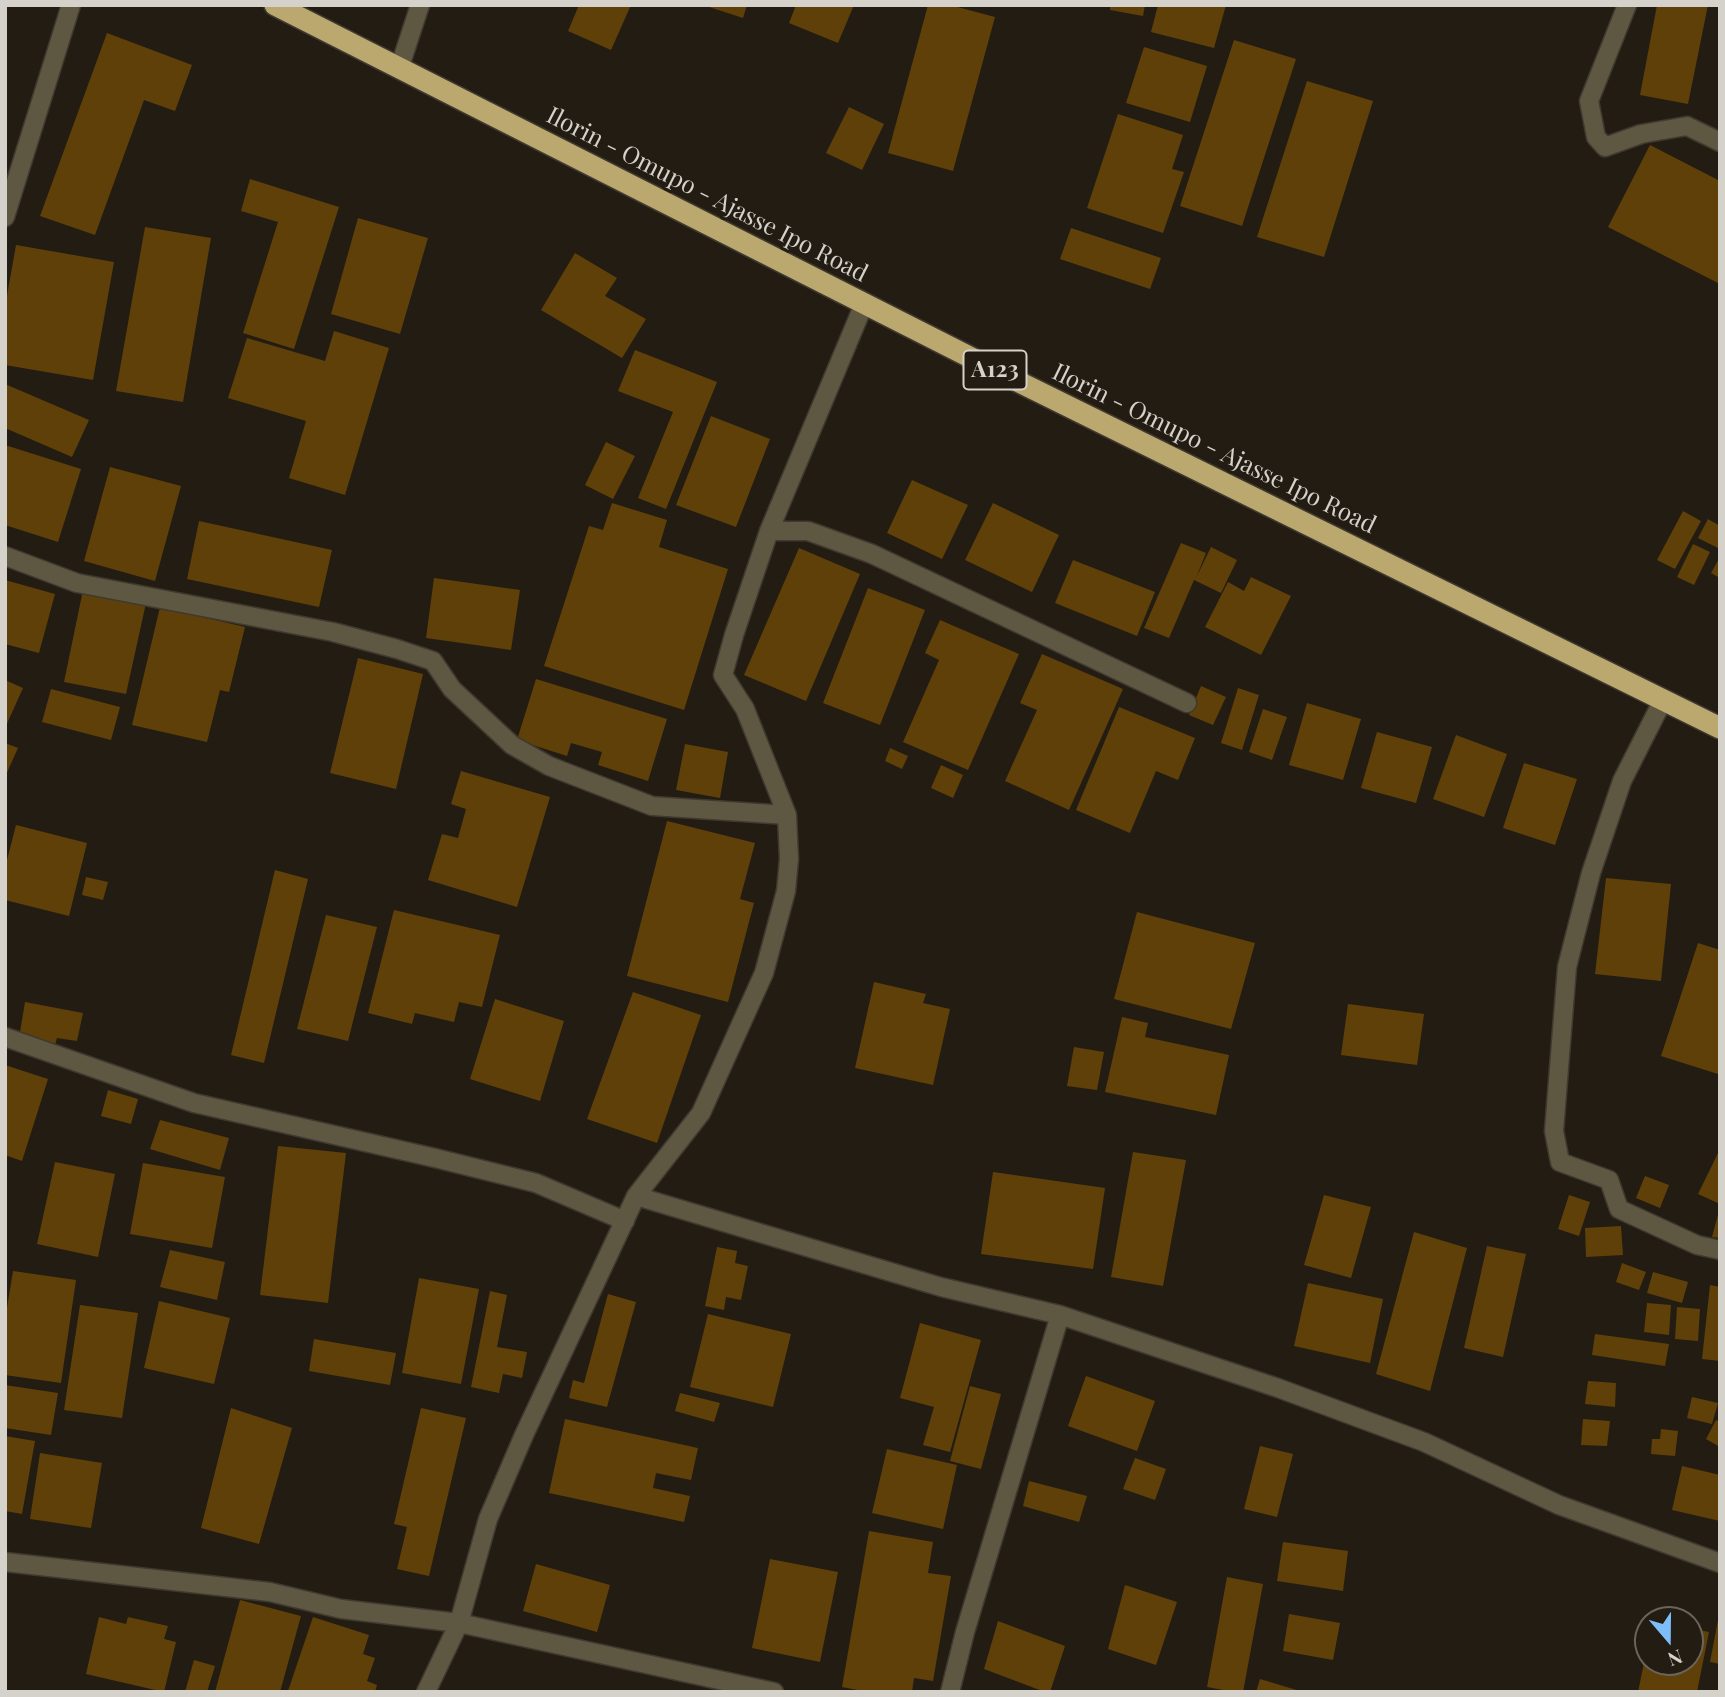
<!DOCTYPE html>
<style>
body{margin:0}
#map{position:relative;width:1725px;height:1697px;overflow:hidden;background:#231c13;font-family:"Playfair Display",serif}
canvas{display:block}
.frame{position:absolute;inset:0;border:7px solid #d5d1cb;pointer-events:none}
.north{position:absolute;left:1634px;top:1606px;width:70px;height:70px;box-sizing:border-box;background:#231c13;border:2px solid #6a645d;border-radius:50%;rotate:160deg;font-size:19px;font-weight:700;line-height:28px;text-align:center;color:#d5d1cb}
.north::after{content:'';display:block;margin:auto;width:24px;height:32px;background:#7dbef9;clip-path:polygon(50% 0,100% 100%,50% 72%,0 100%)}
</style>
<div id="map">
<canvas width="1725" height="1697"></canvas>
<div class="frame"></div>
<div class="north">N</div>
</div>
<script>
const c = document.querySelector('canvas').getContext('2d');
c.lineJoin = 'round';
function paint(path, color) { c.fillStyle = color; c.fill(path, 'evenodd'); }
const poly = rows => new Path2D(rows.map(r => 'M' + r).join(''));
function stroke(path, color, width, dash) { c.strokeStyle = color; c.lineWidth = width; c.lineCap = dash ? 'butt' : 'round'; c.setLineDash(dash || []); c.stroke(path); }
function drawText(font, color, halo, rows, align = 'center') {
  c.font = font + ' "Playfair Display",serif'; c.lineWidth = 6; c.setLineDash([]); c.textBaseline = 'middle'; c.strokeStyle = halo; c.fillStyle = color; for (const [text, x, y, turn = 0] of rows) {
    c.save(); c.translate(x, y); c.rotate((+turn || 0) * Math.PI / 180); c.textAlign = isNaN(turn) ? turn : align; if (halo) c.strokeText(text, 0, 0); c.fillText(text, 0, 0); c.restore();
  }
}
paint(poly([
 [579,5,631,5,611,50,568,31],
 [703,5,747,5,743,18],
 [796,5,854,5,838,43,789,23],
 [928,5,950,5,995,17,953,171,888,153],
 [1110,5,1145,5,1143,16,1110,10],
 [1158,5,1226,5,1214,48,1151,32],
 [1657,5,1708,5,1688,104,1640,95],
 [107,33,192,65,175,111,144,100,95,235,40,216],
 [1234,40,1296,59,1242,226,1180,206],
 [1144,47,1207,66,1190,122,1126,103],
 [1307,81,1373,101,1324,257,1257,237],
 [849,107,884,124,862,170,826,153],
 [1118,114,1183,135,1172,169,1184,172,1163,233,1087,208],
 [1650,145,1720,181,1720,284,1608,227],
 [250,179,339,207,294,349,243,333,278,222,241,211],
 [358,218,428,238,400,334,331,314],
 [145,227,211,238,183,402,116,391],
 [1071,228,1161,258,1150,289,1060,259],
 [16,245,114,262,93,380,5,365,5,307],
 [575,253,617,278,605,296,646,319,622,358,541,310],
 [334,331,389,348,345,495,289,478,306,421,228,398,247,338,325,361],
 [635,350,717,382,666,509,638,498,673,412,618,391],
 [5,384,89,420,72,457,5,428],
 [711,416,770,439,736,527,676,505],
 [606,442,635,456,613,499,585,485],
 [5,445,81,469,58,542,5,525],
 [110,467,181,486,155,581,84,561],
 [912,480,968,505,942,559,887,533],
 [612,503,667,520,659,547,728,569,684,710,544,666,589,526,603,530],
 [993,503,1059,535,1032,592,965,560],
 [1683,511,1701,521,1675,569,1657,560],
 [1708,519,1720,526,1720,549,1698,538],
 [199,521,332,550,319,607,187,579],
 [1181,543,1206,553,1196,578,1211,547,1237,560,1221,593,1194,580,1169,638,1144,628],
 [1693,544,1710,552,1694,585,1677,577],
 [799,548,860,574,806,701,744,675],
 [1720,557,1720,578,1711,573],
 [1073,560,1155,592,1137,636,1055,603],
 [1251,577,1291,596,1261,655,1205,627,1228,582,1244,591],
 [434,578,520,590,511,650,426,638],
 [5,580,55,594,39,653,5,644],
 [868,588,925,610,880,725,823,703],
 [83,590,146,603,126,694,64,682],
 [160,607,245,627,229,692,220,690,207,742,132,725],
 [940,620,1019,654,968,770,903,742,939,660,925,653],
 [1042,654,1123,689,1069,810,1005,781,1037,710,1020,703],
 [358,658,423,674,396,789,330,773],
 [536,679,667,719,648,781,598,765,602,752,571,743,567,756,517,740],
 [5,680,23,688,5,728],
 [1201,686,1226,697,1213,725,1189,715],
 [1238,688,1259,695,1242,750,1221,743],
 [51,689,120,707,111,740,42,722],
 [1307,703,1361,719,1343,780,1289,765],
 [1119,707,1195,738,1178,780,1156,771,1130,833,1076,810],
 [1263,709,1287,717,1272,760,1249,752],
 [1377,732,1432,747,1416,803,1361,788],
 [1456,735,1507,754,1484,817,1433,799],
 [5,743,18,748,5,777],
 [685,744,728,752,720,798,676,790],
 [890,748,908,756,902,769,885,761],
 [1524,763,1577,779,1555,845,1503,828],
 [941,765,963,775,953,798,931,788],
 [461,771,550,797,517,907,428,880,442,834,458,838,466,809,451,804],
 [667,821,755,843,740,899,754,903,728,1002,627,976],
 [16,825,87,843,69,916,5,900,5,868],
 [275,870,308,879,264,1063,231,1055],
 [86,877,108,882,103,900,82,895],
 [1606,878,1671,884,1661,981,1595,974],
 [394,910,500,935,482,1007,459,1002,454,1022,415,1013,412,1024,368,1013],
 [1137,912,1255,943,1231,1029,1114,999],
 [326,915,377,927,348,1041,297,1029],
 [1698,943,1720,950,1720,1068,1718,1074,1661,1056],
 [874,982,926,994,923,1003,950,1009,933,1085,855,1068],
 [633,992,701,1015,657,1143,587,1119],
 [495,999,564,1021,540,1101,470,1079],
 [25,1002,83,1013,77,1041,57,1038,55,1045,19,1038],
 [1348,1004,1424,1014,1417,1065,1341,1055],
 [1122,1017,1148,1023,1145,1037,1229,1055,1216,1115,1105,1092],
 [1074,1047,1104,1052,1097,1090,1067,1086],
 [5,1065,48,1079,22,1161,5,1155],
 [108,1090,138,1099,131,1124,101,1116],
 [160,1120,229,1138,220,1170,150,1149],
 [278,1146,346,1153,328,1303,260,1295],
 [1720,1149,1720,1204,1698,1194],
 [1133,1152,1186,1160,1163,1286,1111,1277],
 [55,1162,115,1174,98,1257,37,1244],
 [143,1163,225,1177,212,1248,130,1234],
 [993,1172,1105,1188,1093,1269,981,1254],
 [1645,1176,1669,1185,1660,1208,1636,1198],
 [1324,1195,1371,1207,1351,1278,1304,1265],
 [1569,1195,1590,1202,1579,1236,1558,1229],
 [1719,1211,1720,1211,1720,1238,1712,1237],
 [1621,1226,1623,1255,1586,1257,1585,1228],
 [1414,1232,1467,1248,1430,1391,1376,1374],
 [1487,1246,1526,1254,1503,1357,1464,1348],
 [717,1247,737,1251,735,1263,748,1266,741,1300,726,1297,724,1310,705,1306],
 [170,1250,225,1262,217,1300,160,1287],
 [1622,1263,1646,1272,1639,1290,1616,1282],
 [13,1271,76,1280,61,1383,5,1375,5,1320],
 [1653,1272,1688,1282,1682,1303,1647,1293],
 [419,1278,479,1289,461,1384,402,1373],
 [1308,1283,1383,1299,1370,1363,1294,1346],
 [1710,1285,1720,1287,1720,1361,1702,1359],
 [490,1291,507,1295,497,1347,527,1352,522,1378,503,1374,499,1393,471,1387],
 [608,1294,636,1302,607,1407,569,1398,573,1380,584,1383],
 [159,1301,230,1318,214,1384,144,1368],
 [1647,1303,1671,1305,1669,1335,1644,1332],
 [80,1305,138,1313,122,1418,64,1410],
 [1677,1307,1700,1309,1698,1341,1675,1339],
 [708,1314,791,1334,773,1407,690,1387],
 [920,1323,981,1340,950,1452,923,1445,934,1407,900,1398],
 [1595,1334,1669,1344,1665,1366,1592,1355],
 [314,1339,396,1353,390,1385,309,1371],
 [1086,1376,1155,1401,1137,1451,1068,1426],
 [1588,1381,1616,1383,1615,1407,1585,1404],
 [5,1385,58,1393,51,1435,5,1428],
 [970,1386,1001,1394,981,1469,950,1461],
 [680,1393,720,1403,714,1422,675,1411],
 [1692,1397,1718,1403,1712,1424,1687,1418],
 [231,1408,292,1428,259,1544,201,1528],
 [421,1408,466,1418,429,1576,397,1569,407,1527,394,1524],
 [565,1419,698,1448,691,1480,656,1473,653,1488,690,1496,684,1522,549,1493],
 [1583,1419,1610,1421,1607,1446,1581,1445],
 [1716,1420,1720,1422,1720,1447,1706,1439],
 [1661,1429,1678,1431,1675,1456,1651,1454,1652,1439,1660,1439],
 [5,1436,35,1441,22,1514,5,1511],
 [1260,1446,1293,1454,1277,1517,1244,1509],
 [887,1449,957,1465,943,1529,872,1513],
 [40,1453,102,1463,91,1528,30,1519],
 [1135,1458,1166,1469,1155,1500,1123,1489],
 [1682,1466,1720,1475,1720,1521,1672,1510],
 [1029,1481,1087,1496,1079,1522,1023,1506],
 [869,1531,933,1542,928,1573,951,1576,933,1681,914,1678,912,1692,868,1692,842,1687],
 [1283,1542,1348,1551,1343,1591,1277,1581],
 [770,1559,838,1572,820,1662,752,1648],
 [536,1564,610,1585,597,1632,523,1611],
 [1227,1577,1263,1584,1243,1692,1234,1692,1207,1687],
 [1125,1585,1177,1602,1156,1665,1108,1649],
 [240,1600,301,1616,280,1692,215,1692],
 [1289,1614,1340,1623,1333,1660,1283,1651],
 [99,1617,126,1624,128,1617,168,1626,164,1639,176,1642,164,1692,86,1674],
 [313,1617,369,1635,363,1654,375,1658,367,1681,377,1685,375,1692,288,1691],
 [1718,1620,1720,1620,1720,1664,1710,1662],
 [998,1621,1065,1646,1050,1692,1045,1692,984,1669],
 [1690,1628,1709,1632,1697,1692,1638,1692,1647,1648,1648,1662,1690,1662],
 [194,1660,215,1666,207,1692,185,1692],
 [1260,1679,1300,1691,1300,1692,1256,1692]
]), '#5f4008');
const street = poly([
 [1627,5,1589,101,1596,137,1605,147,1641,134,1687,126,1720,142],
 [399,69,420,5],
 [5,217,71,5],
 [769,531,808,531,872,554,1187,703],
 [5,556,77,583,333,632,397,649,433,661,452,689,512,745,549,766,652,806,787,815],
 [1663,700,1622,781,1591,873,1567,967,1554,1131,1560,1162,1609,1180,1619,1209,1697,1245,1720,1250],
 [5,1037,194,1103,435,1158,536,1183,625,1221],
 [636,1196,941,1287,1060,1315,1278,1388,1424,1442,1559,1505,1720,1563],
 [5,1562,270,1592,341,1609,459,1623,426,1692],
 [774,1692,459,1623,488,1519,524,1435,636,1196,701,1113,764,973,786,891,789,859,787,815,745,709,723,675,734,635,769,531,864,304],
 [950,1692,965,1632,1060,1315]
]);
const highway = poly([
 [275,5,1021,383,1720,728]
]);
stroke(street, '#3f3930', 21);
stroke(highway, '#3f3930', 24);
stroke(street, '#5e5741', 18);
stroke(highway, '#baa86e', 21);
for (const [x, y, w] of [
 [995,370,63]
]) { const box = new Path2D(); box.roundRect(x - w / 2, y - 19.5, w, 39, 5); c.fillStyle = '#231c13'; c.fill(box); stroke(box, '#d5d1cb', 2); }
drawText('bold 23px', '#d5d1cb', null, [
 ["A123",995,370]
]);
drawText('24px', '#d5d1cb', '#231c13', [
 ["Ilorin - Omupo - Ajasse Ipo Road",707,195,27],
 ["Ilorin - Omupo - Ajasse Ipo Road",1214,449,26]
]);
</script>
